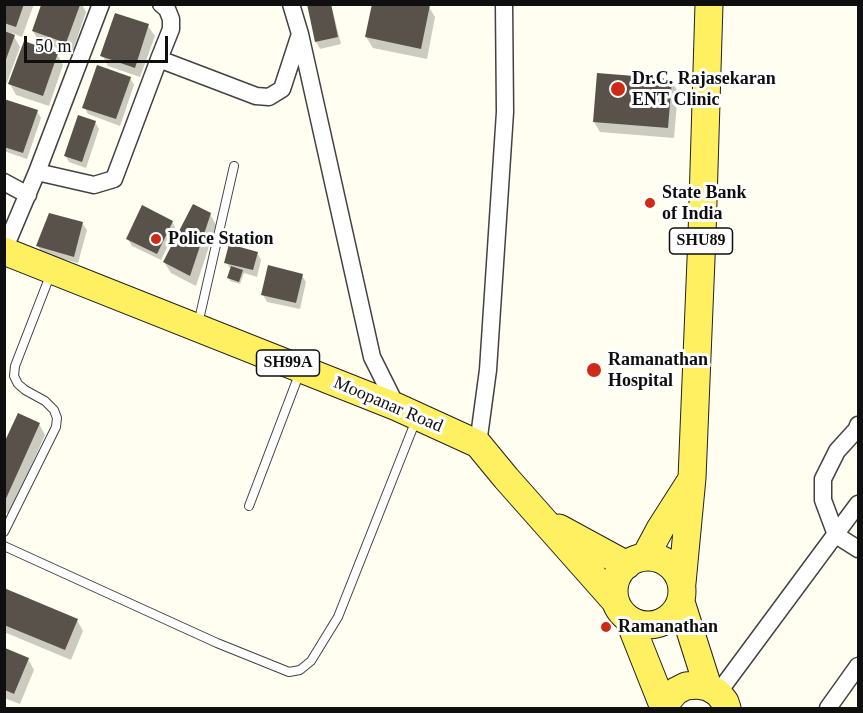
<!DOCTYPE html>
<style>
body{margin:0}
#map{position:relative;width:863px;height:713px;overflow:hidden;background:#fffef1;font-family:Georgia,serif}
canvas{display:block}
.frame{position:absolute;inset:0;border:6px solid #0f0f0f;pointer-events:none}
.scale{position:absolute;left:24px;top:36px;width:144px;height:27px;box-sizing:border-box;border:3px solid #0f0f0f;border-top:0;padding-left:8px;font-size:18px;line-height:21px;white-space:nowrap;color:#0f0f0f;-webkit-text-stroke:4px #fff;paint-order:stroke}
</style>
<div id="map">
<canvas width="863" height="713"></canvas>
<div class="frame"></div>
<div class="scale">50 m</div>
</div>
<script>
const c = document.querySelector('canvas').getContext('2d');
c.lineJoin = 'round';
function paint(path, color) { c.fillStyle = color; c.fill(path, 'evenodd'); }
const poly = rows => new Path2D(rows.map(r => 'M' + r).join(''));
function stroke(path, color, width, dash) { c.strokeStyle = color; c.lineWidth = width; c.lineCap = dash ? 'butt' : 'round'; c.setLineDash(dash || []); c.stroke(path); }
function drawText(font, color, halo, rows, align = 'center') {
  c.font = font + ' Georgia,serif'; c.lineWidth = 6; c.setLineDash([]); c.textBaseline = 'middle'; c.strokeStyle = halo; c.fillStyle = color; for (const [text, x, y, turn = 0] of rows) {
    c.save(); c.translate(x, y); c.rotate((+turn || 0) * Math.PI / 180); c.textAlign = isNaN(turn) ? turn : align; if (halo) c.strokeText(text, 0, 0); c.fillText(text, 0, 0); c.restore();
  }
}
paint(poly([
 [4,4,34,4,22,37,12,33,20,47,5,88],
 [42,4,82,4,86,12,72,53,39,42,33,31],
 [331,4,341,44,320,49,316,42],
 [373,4,418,4,429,7,435,17,427,59,373,48,366,37],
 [148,26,155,36,140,77,108,66,102,55],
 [57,54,63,65,49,106,16,95,10,84],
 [130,78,134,85,120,126,88,114,84,107],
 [671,81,678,91,674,138,600,132,594,122],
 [4,100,37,111,41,118,27,159,4,151],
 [95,122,99,129,86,168,69,162,65,155],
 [210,214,216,225,196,286,171,273,164,262],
 [172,222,176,229,161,260,132,246,128,239],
 [82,223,87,230,78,263,42,253,38,246],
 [257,253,261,260,257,277,244,273,240,284,230,281,229,278,231,270,226,262],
 [302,275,306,282,300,309,267,302,263,295],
 [39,424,45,435,10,514,4,512,4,446],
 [4,590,77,620,83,631,71,660,4,632],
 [4,649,28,659,34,670,20,704,4,698]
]), '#0003');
paint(poly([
 [4,4,24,4,16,27,4,23],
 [307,4,331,4,338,37,315,42],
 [372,4,430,5,421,49,365,37],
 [41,5,80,5,66,43,32,31],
 [115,13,149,24,135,68,100,56],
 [4,31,15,35,5,62,4,62],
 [24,41,58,53,43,96,8,84],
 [97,65,131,77,116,119,82,108],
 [597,73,672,79,668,128,593,122],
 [4,99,38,110,23,153,4,147],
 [78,115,96,121,82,162,64,156],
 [193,204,211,213,190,276,163,262],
 [142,205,173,221,157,254,126,239],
 [49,213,83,222,74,257,36,246],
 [229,244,258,252,253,270,224,263],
 [268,265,303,274,296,303,261,295],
 [231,266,243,270,239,282,227,278],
 [18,413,40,423,4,503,4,443],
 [4,588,78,619,65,650,4,625],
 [5,648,29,658,14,694,5,690]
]), '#59524a');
const service = poly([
 [198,324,234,166],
 [249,506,300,372],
 [4,532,56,427,57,418,54,410,45,401,25,390,18,384,14,376,15,366,51,273],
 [4,546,217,643,289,672,300,670,311,661,338,617,416,420]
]);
const minor = poly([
 [291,4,300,34,372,357,397,407],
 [159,59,171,29,171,19,167,9,161,4],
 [37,172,101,4],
 [4,182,28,195],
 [4,250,37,172,94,185,114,179,159,59,256,96,269,97,282,89,300,34],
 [858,425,857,429,837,451,823,479,823,500,836,535,858,549],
 [478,444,488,370,505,112,504,4],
 [718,693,858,504],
 [828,708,858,666]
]);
const primary = poly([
 [4,251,397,407,478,444,506,478,615,601],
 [559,528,627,565],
 '614 591a34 34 0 1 1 68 0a34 34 0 1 1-68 0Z',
 [645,557,660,529,690,482],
 [682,583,692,478,702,235,709,4],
 [681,602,708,687],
 [629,620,664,708],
 [665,708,669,699,676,691,686,686,697,685,708,687,718,693,725,702,727,708]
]);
stroke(service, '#424242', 10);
stroke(minor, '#424242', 19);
stroke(primary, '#202020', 29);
stroke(service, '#fff', 8);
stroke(minor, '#fff', 16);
stroke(primary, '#fff061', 27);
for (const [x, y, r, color] of [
 [618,89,8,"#cf2a16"],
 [650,203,6,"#cf2a16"],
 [156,239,6,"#cf2a16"],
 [594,370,8,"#cf2a16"],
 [606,627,6,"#cf2a16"]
]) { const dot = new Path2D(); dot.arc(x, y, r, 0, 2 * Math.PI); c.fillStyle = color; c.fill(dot); stroke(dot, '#fff', 2); }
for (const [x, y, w] of [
 [701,241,63],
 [288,363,63]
]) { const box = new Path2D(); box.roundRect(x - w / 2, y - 13, w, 26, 4.5); c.fillStyle = '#fff'; c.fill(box); stroke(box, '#0f0f0f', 1.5); }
drawText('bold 16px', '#0f0f0f', null, [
 ["SHU89",701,241],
 ["SH99A",288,363]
]);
drawText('bold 18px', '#0f0f0f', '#fff', [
 ["Dr.C. Rajasekaran",632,79],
 ["ENT Clinic",632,100],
 ["State Bank",662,193],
 ["of India",662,214],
 ["Police Station",168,239],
 ["Ramanathan",608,360],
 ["Hospital",608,381],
 ["Ramanathan",618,627]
], 'left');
drawText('18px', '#0f0f0f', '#fff', [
 ["Moopanar Road",388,405,23]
]);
</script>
